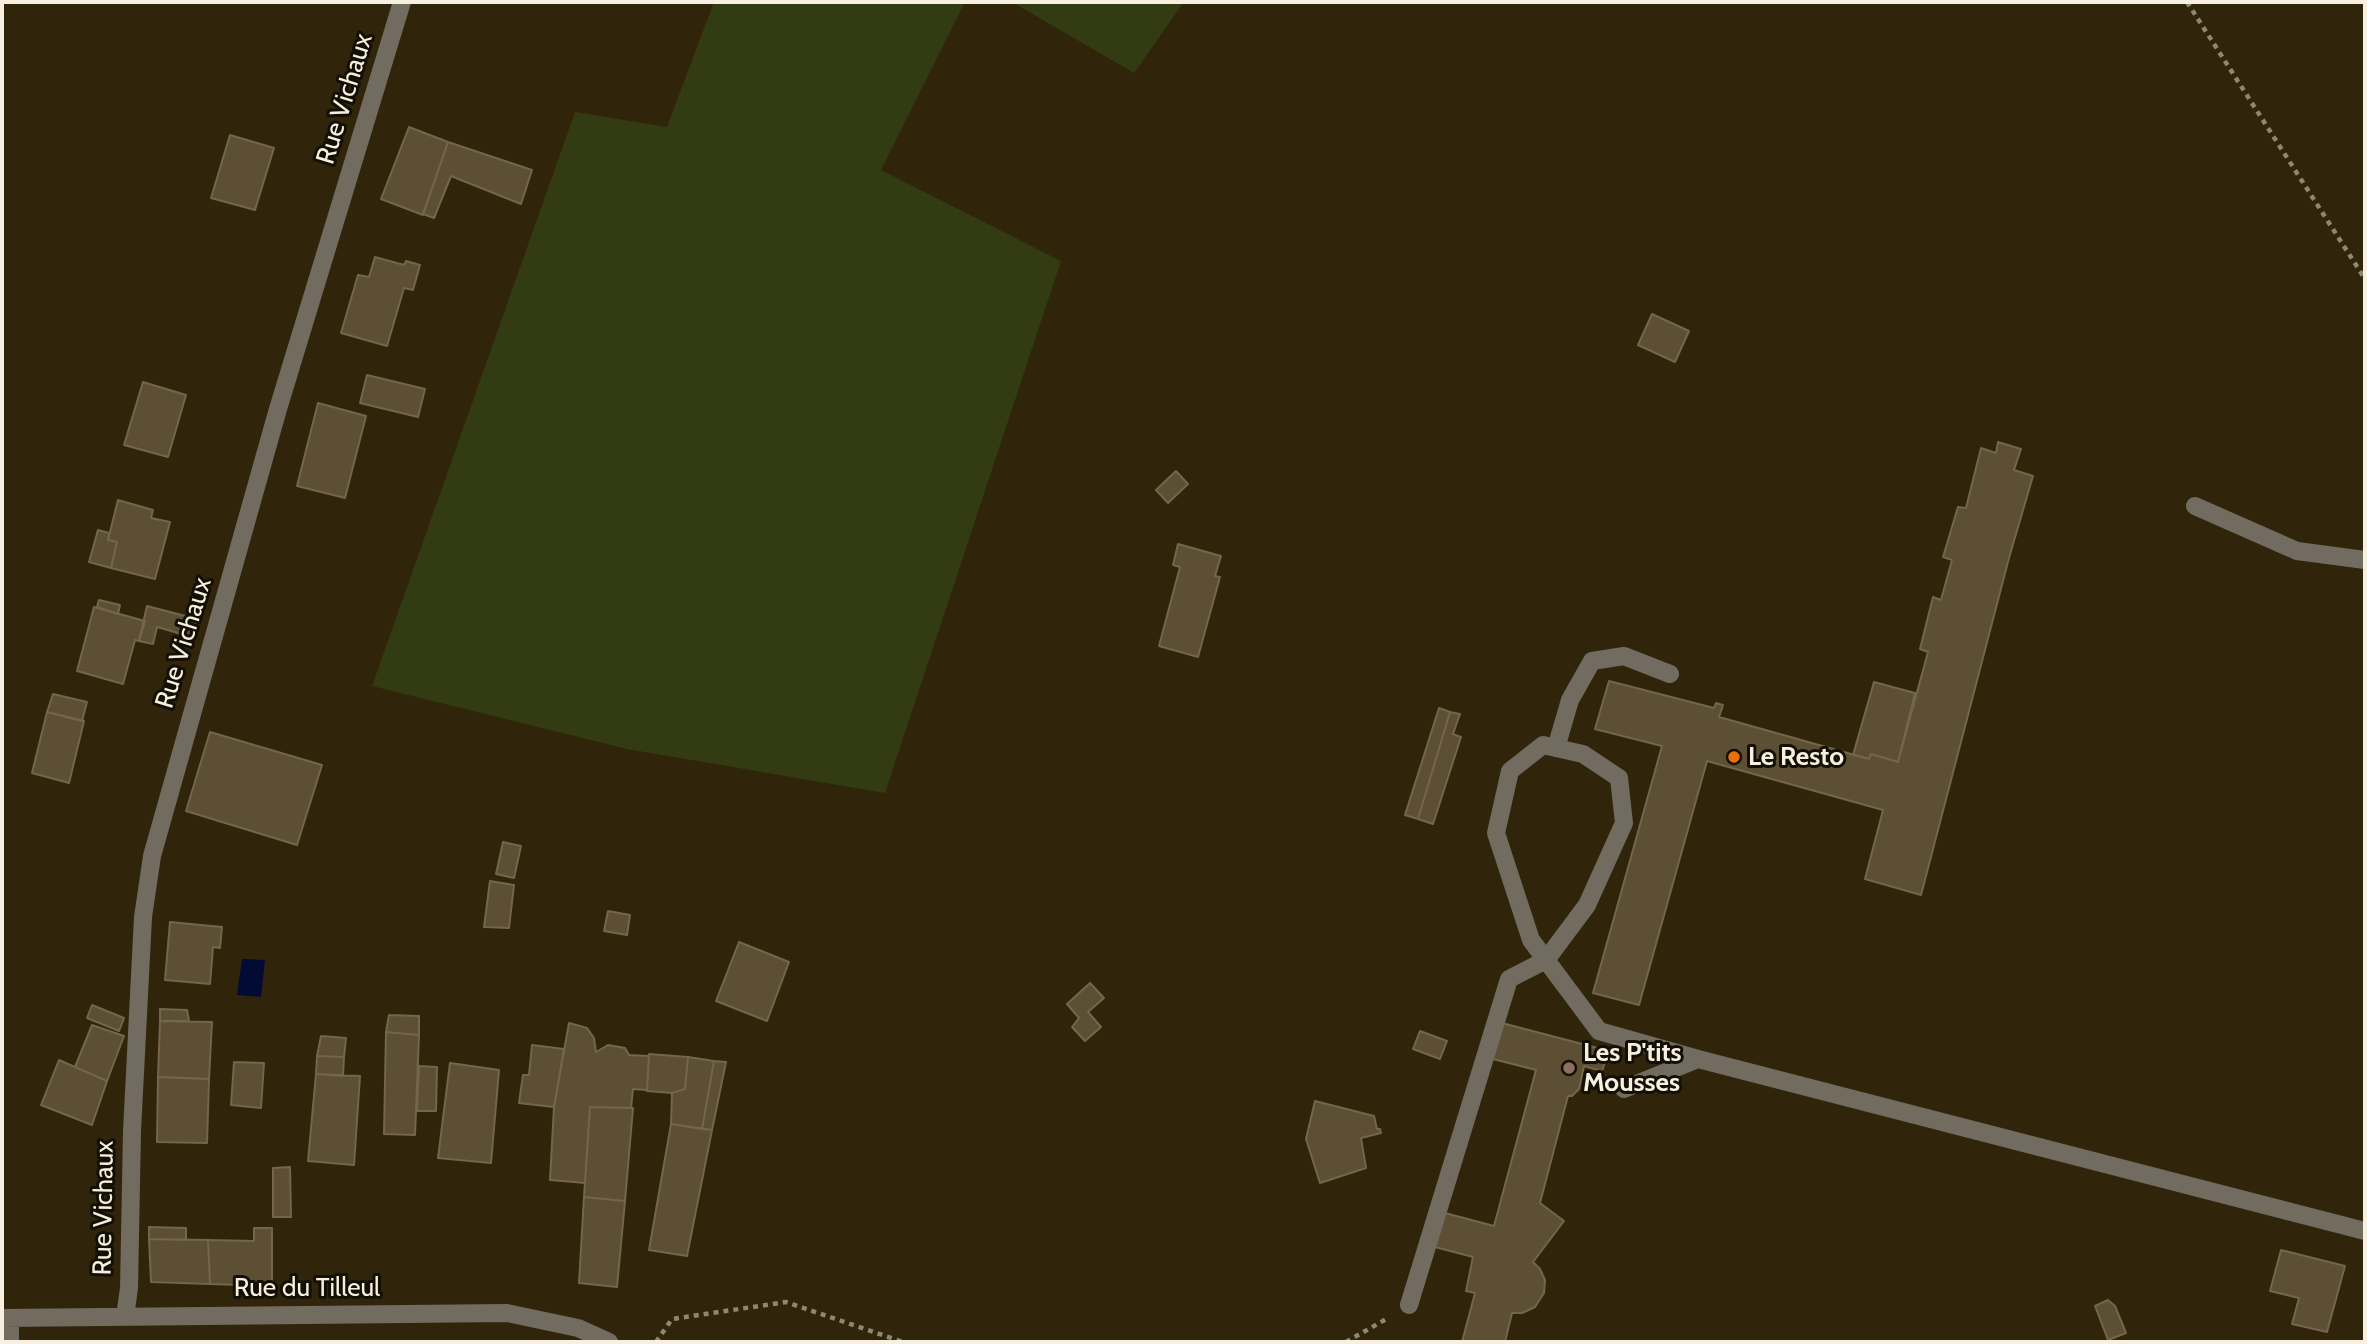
<!DOCTYPE html>
<style>
body{margin:0}
#map{position:relative;width:2367px;height:1344px;overflow:hidden;background:#30250a;font-family:Cabin,sans-serif}
canvas{display:block}
.frame{position:absolute;inset:0;border:4px solid #f7f0e0;pointer-events:none}
</style>
<div id="map">
<canvas width="2367" height="1344"></canvas>
<div class="frame"></div>
</div>
<script>
const c = document.querySelector('canvas').getContext('2d');
c.lineJoin = 'round';
function paint(path, color) { c.fillStyle = color; c.fill(path, 'evenodd'); }
const poly = rows => new Path2D(rows.map(r => 'M' + r).join(''));
function stroke(path, color, width, dash) { c.strokeStyle = color; c.lineWidth = width; c.lineCap = dash ? 'butt' : 'round'; c.setLineDash(dash || []); c.stroke(path); }
function drawText(font, color, halo, rows, align = 'center') {
  c.font = font + ' Cabin,sans-serif'; c.lineWidth = 6; c.setLineDash([]); c.textBaseline = 'middle'; c.strokeStyle = halo; c.fillStyle = color; for (const [text, x, y, turn = 0] of rows) {
    c.save(); c.translate(x, y); c.rotate((+turn || 0) * Math.PI / 180); c.textAlign = isNaN(turn) ? turn : align; if (halo) c.strokeText(text, 0, 0); c.fillText(text, 0, 0); c.restore();
  }
}
paint(poly([
 [714,2,965,2,881,170,1061,261,885,793,627,749,372,686,575,112,667,127],
 [1012,2,1184,2,1134,73]
]), '#323b12');
paint(poly([
 [242,959,265,960,261,997,237,995]
]), '#010b34');
const building = poly([
 [409,127,448,142,423,215,381,199,409,127],
 [230,135,274,148,255,210,211,198,230,135],
 [448,142,532,170,521,204,451,176,434,218,423,214,448,142],
 [375,257,404,265,406,261,420,265,413,290,404,288,387,346,341,333,358,275,369,277,375,257],
 [1652,314,1689,331,1675,362,1638,345,1652,314],
 [367,375,425,389,418,417,360,403,367,375],
 [143,382,186,395,168,457,124,445,143,382],
 [318,403,366,416,345,498,297,486,318,403],
 [1998,442,2021,449,2014,470,2033,476,2009,558,1921,895,1865,879,1883,810,1707,761,1639,1005,1593,993,1662,746,1595,729,1609,681,1714,708,1716,703,1723,705,1719,717,1869,759,1871,754,1898,762,1928,652,1920,649,1933,597,1941,600,1952,560,1943,557,1958,507,1966,508,1981,448,1996,453,1998,442],
 [1176,471,1188,484,1168,503,1156,490,1176,471],
 [118,500,153,510,151,518,170,522,155,579,111,568,117,542,108,540,118,500],
 [98,530,109,533,108,540,117,542,111,568,89,562,98,530],
 [1178,544,1221,556,1215,576,1220,577,1198,657,1159,646,1180,567,1173,565,1178,544],
 [99,600,120,605,118,614,97,607,99,600],
 [147,606,197,619,192,637,157,627,153,644,139,641,147,606],
 [94,607,145,621,139,641,135,640,123,684,77,671,94,607],
 [1874,682,1915,693,1898,762,1871,754,1869,759,1853,755,1874,682],
 [53,694,87,702,82,721,47,712,53,694],
 [1439,708,1450,712,1418,819,1405,815,1439,708],
 [47,712,84,721,69,783,32,773,47,712],
 [1450,712,1460,714,1453,734,1461,737,1433,824,1418,819,1450,712],
 [210,732,322,765,297,845,186,811,210,732],
 [503,842,521,846,514,878,496,874,503,842],
 [490,881,514,885,509,928,484,927,490,881],
 [608,911,630,915,627,935,604,931,608,911],
 [170,922,222,927,220,948,213,947,210,984,165,980,170,922],
 [739,942,789,962,767,1021,716,1001,739,942],
 [1090,983,1104,998,1088,1012,1101,1027,1085,1041,1072,1027,1079,1018,1067,1004,1090,983],
 [92,1005,124,1018,119,1031,87,1018,92,1005],
 [160,1009,187,1010,189,1021,160,1021,160,1009],
 [389,1015,419,1016,419,1035,386,1032,389,1015],
 [160,1021,212,1022,209,1079,158,1077,160,1021],
 [569,1023,587,1028,594,1038,596,1052,608,1045,625,1048,629,1055,649,1056,647,1090,633,1089,631,1108,590,1107,585,1183,550,1180,554,1107,569,1023],
 [1502,1023,1609,1051,1602,1071,1584,1066,1579,1089,1572,1096,1568,1096,1540,1203,1564,1221,1533,1262,1540,1269,1545,1280,1544,1293,1535,1307,1522,1313,1512,1313,1505,1342,1462,1342,1475,1293,1466,1291,1473,1257,1435,1247,1445,1213,1494,1226,1536,1070,1493,1059,1502,1023],
 [92,1025,124,1036,107,1081,75,1067,92,1025],
 [1420,1031,1447,1041,1440,1059,1413,1049,1420,1031],
 [386,1032,419,1035,415,1135,384,1134,386,1032],
 [321,1036,346,1038,344,1057,317,1056,321,1036],
 [532,1045,564,1049,554,1107,519,1103,523,1075,529,1075,532,1045],
 [649,1054,688,1057,685,1089,672,1093,647,1091,649,1054],
 [317,1056,344,1057,343,1076,316,1074,317,1056],
 [688,1057,714,1061,702,1129,671,1124,672,1093,685,1089,688,1057],
 [59,1060,107,1081,92,1125,41,1105,59,1060],
 [714,1061,726,1062,712,1130,702,1129,714,1061],
 [234,1062,264,1063,261,1108,231,1105,234,1062],
 [450,1063,499,1070,491,1163,438,1158,450,1063],
 [419,1066,437,1067,436,1111,417,1111,419,1066],
 [316,1074,360,1076,354,1165,308,1161,316,1074],
 [158,1077,209,1079,207,1143,157,1142,158,1077],
 [1315,1101,1374,1116,1377,1129,1380,1129,1381,1133,1361,1138,1366,1168,1320,1183,1306,1139,1315,1101],
 [590,1107,633,1108,625,1201,584,1197,590,1107],
 [671,1124,712,1130,687,1256,649,1250,671,1124],
 [290,1167,291,1217,273,1217,273,1168,290,1167],
 [584,1197,625,1201,617,1287,579,1283,584,1197],
 [149,1227,186,1228,186,1240,149,1239,149,1227],
 [254,1228,272,1228,272,1286,210,1284,208,1240,254,1241,254,1228],
 [149,1239,208,1240,210,1284,151,1282,149,1239],
 [2281,1250,2345,1266,2327,1332,2292,1324,2299,1298,2270,1291,2281,1250],
 [2108,1300,2115,1306,2126,1333,2108,1340,2095,1306,2108,1300]
]);
paint(building, '#5c4f34');
stroke(building, '#73664a', 2);
stroke(poly([
 [2187,2,2365,279],
 [656,1342,672,1319,786,1302,903,1342],
 [1346,1342,1388,1318]
]), '#908772', 4.5, [5, 5]);
stroke(poly([
 [2195,506,2297,551,2365,560],
 [1556,748,1570,700,1592,661,1624,656,1670,674],
 [1624,1089,1698,1059,2365,1231],
 [1409,1305,1509,979,1546,960,1587,905,1624,823,1619,778,1583,754,1543,745,1510,771,1496,833,1531,940,1546,960,1599,1031,1698,1059],
 [125,1317,129,1288,132,1131,143,917,152,856,278,409,402,2],
 [2,1318,507,1313,578,1328,609,1342],
 [10,1342,10,1318]
]), '#726c60', 18);
for (const [x, y, r, color] of [
 [1734,757,7,"#e8710a"],
 [1569,1068,7,"#8d6e63"]
]) { const dot = new Path2D(); dot.arc(x, y, r, 0, 2 * Math.PI); c.fillStyle = color; c.fill(dot); stroke(dot, '#140f05', 2.5); }
drawText('26px', '#f7f0e0', '#140f05', [
 ["Rue Vichaux",345,99,-73],
 ["Rue Vichaux",184,643,-73],
 ["Rue Vichaux",104,1208,-89],
 ["Rue du Tilleul",307,1288]
]);
drawText('bold 26px', '#f7f0e0', '#140f05', [
 ["Le Resto",1748,757],
 ["Les P'tits",1583,1053],
 ["Mousses",1583,1083]
], 'left');
</script>
